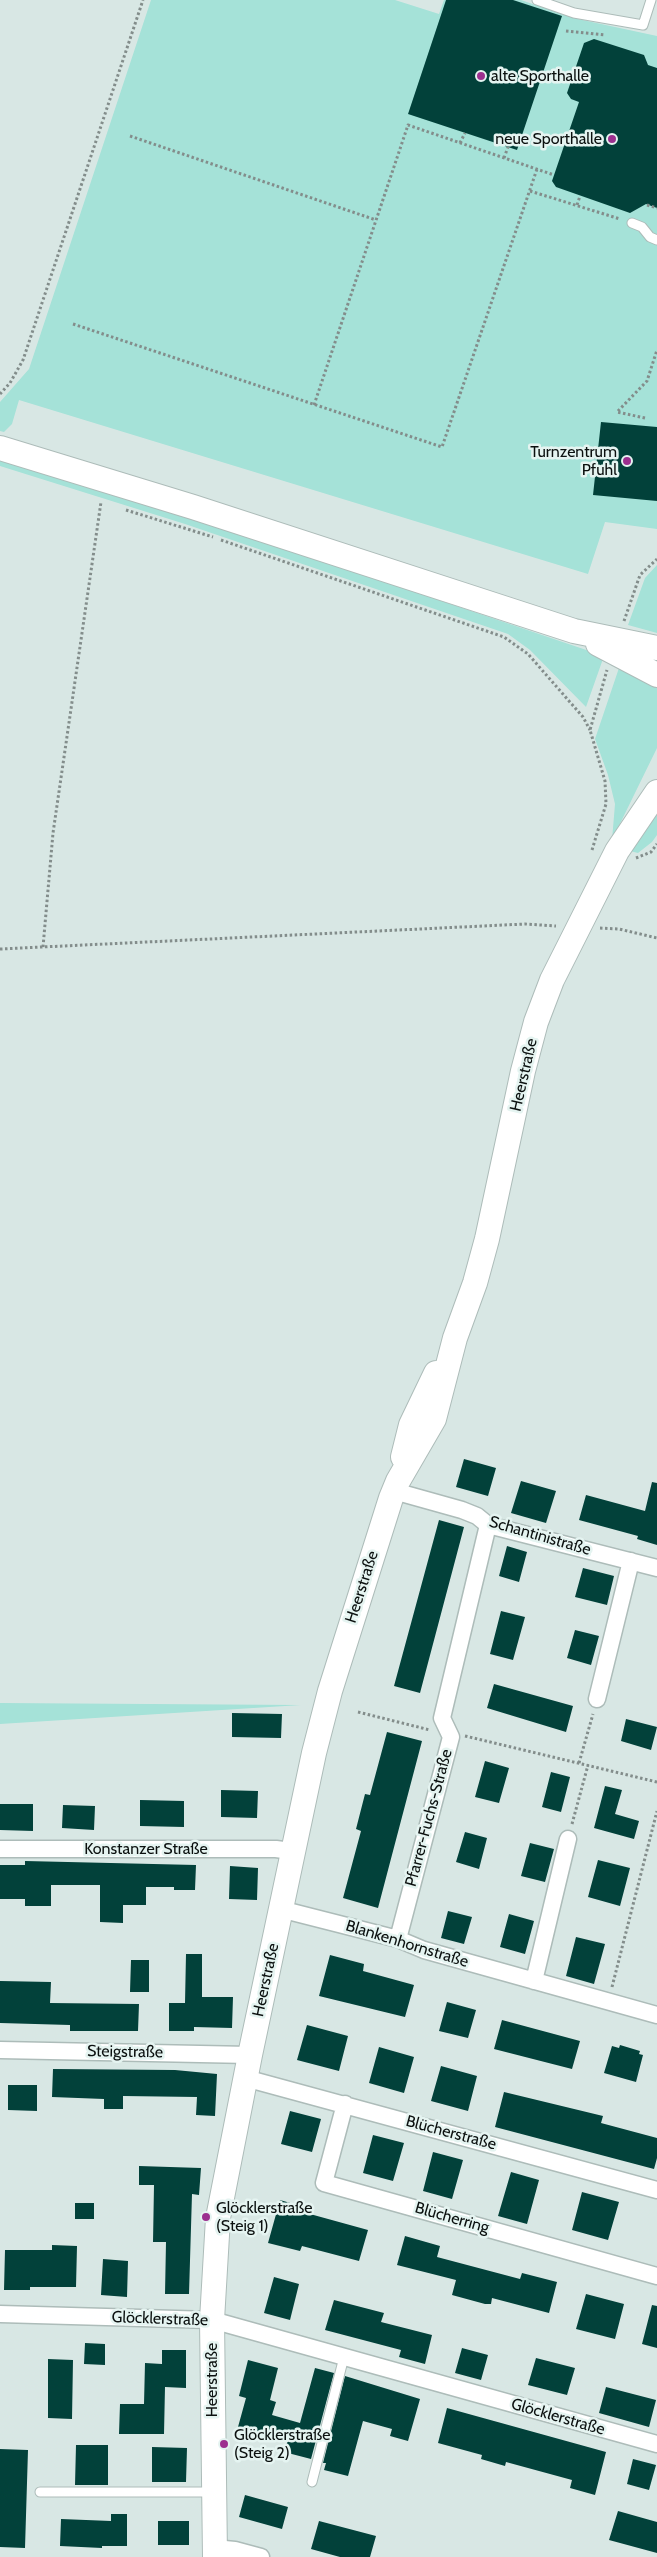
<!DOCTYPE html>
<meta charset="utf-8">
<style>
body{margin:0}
canvas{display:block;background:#d8e7e4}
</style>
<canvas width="657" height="2557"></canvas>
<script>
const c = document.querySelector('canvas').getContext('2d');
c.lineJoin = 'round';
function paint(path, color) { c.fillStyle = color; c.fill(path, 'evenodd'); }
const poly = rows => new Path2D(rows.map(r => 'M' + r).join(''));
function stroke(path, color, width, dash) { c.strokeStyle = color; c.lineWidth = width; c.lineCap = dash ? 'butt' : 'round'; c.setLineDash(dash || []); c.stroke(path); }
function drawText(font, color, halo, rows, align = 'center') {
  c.font = font + ' Cabin,sans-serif'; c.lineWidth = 5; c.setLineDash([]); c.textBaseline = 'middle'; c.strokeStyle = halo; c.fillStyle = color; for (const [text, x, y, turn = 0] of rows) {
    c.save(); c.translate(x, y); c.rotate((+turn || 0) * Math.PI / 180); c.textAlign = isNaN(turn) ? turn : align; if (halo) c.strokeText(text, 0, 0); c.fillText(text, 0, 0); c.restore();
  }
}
paint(poly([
 [151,0,395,0,439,14,444,0,521,0,573,18,657,36,657,529,605,522,588,574,19,400,12,424,4,432,0,431,0,402,29,369],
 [0,458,188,515,604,656,586,707,530,650,508,634,185,524,0,466],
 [657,565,657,633,628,625,645,578],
 [621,662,657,686,657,748,612,840,615,804,608,775,595,739],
 [657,810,657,835,652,842,638,853,630,851],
 [0,1703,301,1705,0,1724]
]), '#a5e2d8');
paint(poly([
 [446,0,513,0,562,16,517,150,408,114],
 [594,39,644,55,648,65,657,68,657,208,646,204,630,213,556,187,552,181,579,102,571,99,567,93,584,43],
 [601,422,657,427,657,501,593,495],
 [464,1459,496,1468,488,1496,456,1487],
 [521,1481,556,1491,546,1523,511,1513],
 [652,1482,657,1483,657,1545,637,1539,638,1536,579,1520,586,1495,645,1511],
 [439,1520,464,1527,420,1693,394,1686],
 [507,1546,527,1552,519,1582,499,1576],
 [583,1568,614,1576,607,1605,575,1597],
 [501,1611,525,1617,513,1660,490,1654],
 [575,1630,599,1636,591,1665,567,1658],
 [494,1684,573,1706,566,1732,487,1708],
 [232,1713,282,1714,281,1738,232,1737],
 [626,1719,657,1727,651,1750,621,1741],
 [387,1732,422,1741,378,1908,343,1898,361,1831,356,1829,365,1794,370,1795],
 [485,1761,509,1768,499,1803,475,1797],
 [551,1772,570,1777,561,1812,542,1807],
 [605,1786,622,1790,615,1814,639,1821,634,1839,594,1828],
 [221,1790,258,1791,257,1818,221,1817],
 [140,1800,184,1801,184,1827,140,1826],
 [0,1804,33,1804,33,1831,0,1830],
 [63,1805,95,1806,94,1830,62,1828],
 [465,1832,487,1838,479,1869,456,1862],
 [530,1843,554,1849,545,1882,521,1876],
 [598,1860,630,1868,620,1906,588,1897],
 [25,1861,196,1865,195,1890,174,1890,174,1887,146,1887,146,1905,123,1905,123,1923,100,1922,100,1885,51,1885,51,1906,25,1906,25,1899,0,1899,0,1865,25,1865],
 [230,1866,258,1868,257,1900,229,1899],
 [448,1911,472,1917,464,1944,441,1938],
 [509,1914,534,1921,525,1954,500,1947],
 [576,1937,605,1944,594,1984,566,1976],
 [186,1954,202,1954,202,1997,233,1997,232,2028,194,2027,194,2031,169,2031,169,2003,185,2003],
 [330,1955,364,1964,363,1971,414,1985,405,2017,319,1996],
 [131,1960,149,1960,149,1992,130,1992],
 [0,1981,51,1982,50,2003,139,2004,138,2031,70,2031,70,2025,0,2023],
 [447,2002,476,2010,468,2038,439,2031],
 [502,2020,580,2041,572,2069,494,2049],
 [307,2025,348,2036,339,2071,297,2060],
 [620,2045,640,2051,639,2054,643,2055,636,2082,604,2073,612,2046,619,2048],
 [379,2047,414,2057,404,2093,369,2083],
 [441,2066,477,2076,468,2111,431,2101],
 [53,2069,175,2070,217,2074,215,2116,196,2115,197,2097,123,2096,123,2109,104,2109,104,2099,52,2097],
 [8,2085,37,2085,37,2111,8,2110],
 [504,2092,603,2116,601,2123,657,2138,657,2158,654,2169,495,2127],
 [290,2111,321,2119,312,2152,281,2144],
 [373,2135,404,2143,393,2181,363,2173],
 [433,2152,463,2160,452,2199,423,2191],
 [139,2166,201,2168,199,2195,192,2194,189,2294,165,2294,166,2242,153,2242,154,2185,139,2185],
 [511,2172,539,2180,527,2224,498,2216],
 [582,2192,619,2202,608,2240,572,2230],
 [280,2200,311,2209,310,2214,368,2230,359,2261,302,2246,300,2251,268,2243],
 [75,2203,94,2203,94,2219,75,2219],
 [405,2236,440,2246,437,2257,520,2279,522,2273,557,2282,549,2313,492,2298,491,2304,485,2304,452,2295,456,2280,397,2265],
 [52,2245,77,2246,76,2287,30,2287,30,2290,4,2290,5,2250,52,2250],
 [103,2259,128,2261,127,2297,101,2295],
 [274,2277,299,2284,290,2320,264,2313],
 [586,2294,624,2304,615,2339,576,2329],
 [334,2300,384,2313,381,2322,432,2335,425,2364,399,2357,401,2350,325,2330],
 [652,2305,657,2306,657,2348,642,2344],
 [85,2343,105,2344,105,2365,84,2364],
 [462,2348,488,2355,481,2380,455,2373],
 [162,2350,186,2350,186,2388,165,2387,164,2434,119,2434,120,2404,144,2404,145,2363,162,2364],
 [536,2358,575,2368,567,2395,528,2385],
 [48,2359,73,2360,72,2419,48,2418],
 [248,2360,278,2368,270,2400,276,2402,272,2415,300,2423,315,2368,334,2373,311,2459,284,2452,288,2440,238,2427,246,2398,239,2396],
 [345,2376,420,2399,408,2441,390,2436,392,2429,363,2421,348,2476,324,2470,326,2463,323,2463],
 [606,2387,656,2400,649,2427,599,2413],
 [447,2408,606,2452,595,2495,570,2488,572,2480,506,2462,505,2466,481,2459,482,2455,438,2443],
 [76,2445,108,2445,108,2485,75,2485],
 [152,2447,187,2448,186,2482,152,2482],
 [0,2449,28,2450,25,2548,0,2547],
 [633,2459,656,2465,649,2490,627,2484],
 [245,2495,288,2507,282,2529,239,2517],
 [618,2511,657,2522,657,2553,609,2540],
 [111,2514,127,2514,127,2546,102,2546,102,2548,60,2546,61,2519,111,2521],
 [158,2521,189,2521,189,2545,158,2545],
 [319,2521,376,2536,370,2557,340,2557,311,2549]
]), '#02413a');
const lane = poly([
 [537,0,574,13,643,25,651,0],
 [632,223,642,227,650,237,657,240],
 [312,2482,344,2357],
 [40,2492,213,2492]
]);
const street = poly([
 [394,1491,462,1510,477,1516,488,1525,657,1568],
 [597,1699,631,1561],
 [0,1849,276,1849,291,1851],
 [280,1909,398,1939,424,1950,657,2015],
 [398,1939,451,1737,442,1718,488,1525],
 [534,1981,568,1839],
 [0,2050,250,2055],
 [245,2078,657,2190],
 [345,2104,324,2183,657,2276],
 [0,2314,212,2320,657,2444],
 [214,2548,235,2550,261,2557]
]);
const secondary = poly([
 [0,448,193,507,574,631,657,648],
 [598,644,657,675],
 [403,1457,411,1425,436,1373],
 [215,2557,212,2320,218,2218,250,2055,314,1753,330,1691,391,1498,398,1481,434,1419,455,1338,475,1283,487,1239,523,1071,536,1022,552,980,617,851,657,792]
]);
stroke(lane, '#adbcb9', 11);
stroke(street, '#adbcb9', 19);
stroke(secondary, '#adbcb9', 26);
stroke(poly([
 [566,31,605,35],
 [130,136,376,220],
 [460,143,465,133],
 [504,158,508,147],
 [530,191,620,219],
 [577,205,580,196],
 [647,205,657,208],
 [73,324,442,447,537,169],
 [0,394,10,383,23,360,143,0],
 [314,405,408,125,554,175],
 [645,418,617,412,647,381,657,350],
 [126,510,213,537],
 [221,540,504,637,528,654,583,717,590,730],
 [624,621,640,575,657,559],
 [592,850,606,804,605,781,590,730,607,670],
 [636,858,651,852,657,844],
 [600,928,619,929,657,938],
 [43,947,53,833,101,502],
 [0,949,525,924,556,926],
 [358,1712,430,1730],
 [465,1736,657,1782],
 [579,1763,593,1714],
 [572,1824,588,1765],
 [612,1987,657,1811]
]), '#838d8b', 3, [2.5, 2.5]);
stroke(lane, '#fff', 9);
stroke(street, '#fff', 16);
stroke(secondary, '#fff', 24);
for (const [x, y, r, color] of [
 [481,76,5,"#9c2f8f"],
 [612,139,5,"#9c2f8f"],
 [627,461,5,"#9c2f8f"],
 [206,2217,5,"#9c2f8f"],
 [224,2444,5,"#9c2f8f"]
]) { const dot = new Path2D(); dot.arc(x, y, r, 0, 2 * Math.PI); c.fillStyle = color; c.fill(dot); stroke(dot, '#e5f4f1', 2); }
drawText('16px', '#0b100f', '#e5f4f1', [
 ["alte Sporthalle",491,76],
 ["neue Sporthalle",602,139,"right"],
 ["Turnzentrum",617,452,"right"],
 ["Pfuhl",617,470,"right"],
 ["Glöcklerstraße",216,2208],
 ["(Steig 1)",216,2226],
 ["Glöcklerstraße",234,2435],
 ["(Steig 2)",234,2453]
], 'left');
drawText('16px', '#0b100f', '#e5f4f1', [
 ["Heerstraße",524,1075,-77],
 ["Schantinistraße",540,1536,16],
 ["Heerstraße",362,1587,-72],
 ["Pfarrer-Fuchs-Straße",429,1818,-75],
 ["Konstanzer Straße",146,1849],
 ["Blankenhornstraße",407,1944,17],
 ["Heerstraße",266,1980,-78],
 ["Steigstraße",125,2052,1],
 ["Blücherstraße",451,2133,15],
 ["Blücherring",452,2218,16],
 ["Glöcklerstraße",160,2319,2],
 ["Heerstraße",212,2380,-90],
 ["Glöcklerstraße",558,2417,16]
]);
</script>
